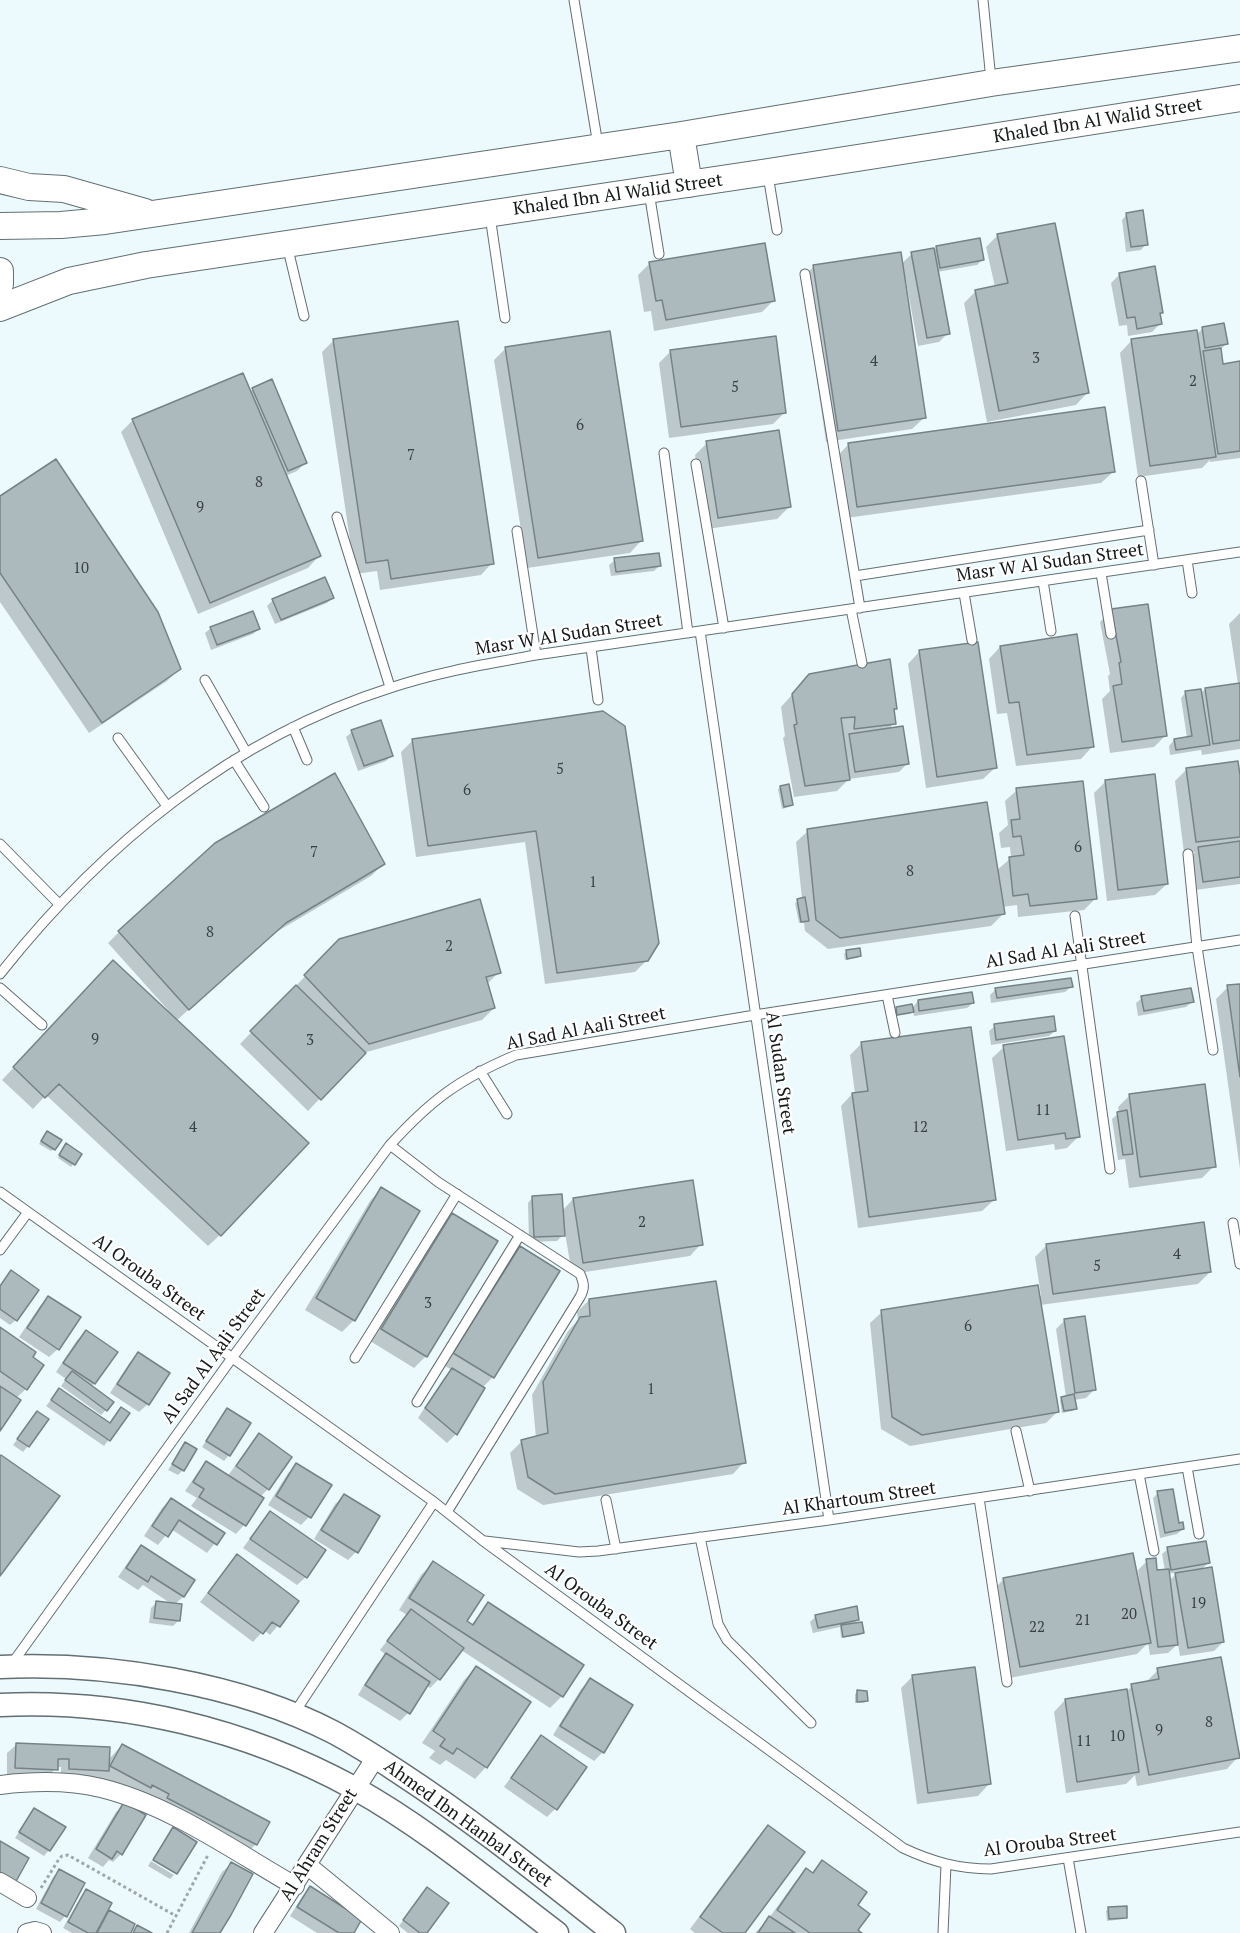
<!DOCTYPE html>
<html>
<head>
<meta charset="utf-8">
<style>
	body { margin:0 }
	canvas { display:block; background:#ecfafe }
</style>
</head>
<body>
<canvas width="1240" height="1933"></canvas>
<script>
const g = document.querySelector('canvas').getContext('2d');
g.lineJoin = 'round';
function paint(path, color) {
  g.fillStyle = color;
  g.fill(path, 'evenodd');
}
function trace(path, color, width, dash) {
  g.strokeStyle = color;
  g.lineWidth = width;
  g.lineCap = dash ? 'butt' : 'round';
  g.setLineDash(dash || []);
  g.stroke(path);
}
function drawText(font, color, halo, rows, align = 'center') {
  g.font = font + ' "PT Serif",serif';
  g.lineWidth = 4.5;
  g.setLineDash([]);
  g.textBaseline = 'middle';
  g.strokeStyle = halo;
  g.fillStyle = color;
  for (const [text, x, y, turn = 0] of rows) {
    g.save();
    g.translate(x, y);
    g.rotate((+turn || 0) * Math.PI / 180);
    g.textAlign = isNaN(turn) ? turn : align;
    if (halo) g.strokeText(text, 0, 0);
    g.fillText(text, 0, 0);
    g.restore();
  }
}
paint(new Path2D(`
	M1127 214 1146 244 1141 250 1126 252 1122 220Z
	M1054 225 1087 393 1076 405 987 422 964 303 976 291 995 287 986 247 997 236Z
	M937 247 983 259 977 265 937 272 948 333 939 342 918 346 906 281 904 282 924 418 912 429 826 442 802 278 814 266 901 264 912 254 934 250Z
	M650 263 773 301 762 312 654 331 651 311 644 312 638 275Z
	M1120 274 1162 312 1159 315 1160 324 1152 332 1128 336 1127 325 1119 326 1111 283Z
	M1202 329 1227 343 1221 349 1222 366 1240 371V458L1210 462V460L1202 468 1138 477 1120 353 1131 341 1196 335Z
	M334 340 492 563 481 575 380 590 377 571 355 574 322 352Z
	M506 348 641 541 630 553 527 568 494 360Z
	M671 351 785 412 773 424 669 438 659 363Z
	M253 389 305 463 297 471 285 476 319 556 308 568 198 614 121 432 133 420 250 392Z
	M707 443 789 507 777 519 707 529 695 455Z
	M849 444 1113 472 1101 483 846 518 837 456Z
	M0 497 179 669 167 681 89 733 0 602Z
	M615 560 659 566 654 571 611 576 609 565Z
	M332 598 327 603 275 624 267 606 273 600Z
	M1112 610 1166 735 1154 747 1110 753 1102 699 1110 691 1108 676 1110 674 1100 622Z
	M1240 613V749L1202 755 1201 750 1170 755 1169 746 1174 740 1187 738 1181 698 1186 692 1200 694 1205 689 1238 684 1229 624Z
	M211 628 259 629 253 634 211 650 205 633Z
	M1000 647 1092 747 1081 759 1016 766 1007 713 997 714 989 659Z
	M919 652 995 768 983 779 926 788 908 664Z
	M798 688 896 708 892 711 894 723 888 730 907 764 899 772 849 779 837 791 794 797 783 738 785 736 781 707Z
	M602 712 647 960 635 972 545 984 525 842 416 857 401 752 413 740Z
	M380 722 392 755 386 761 358 771 346 737 352 732Z
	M1187 769 1240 787V884L1195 890 1190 857 1195 852 1184 853 1175 781Z
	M1106 781 1167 884 1155 895 1107 901 1094 793Z
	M781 787 791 805 789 807 782 809 778 789Z
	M1017 790 1096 898 1084 910 1018 917 1017 905 1002 907 1003 914 991 926 828 949 805 931 804 923H799L795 903 802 899 796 842 808 831 996 871 1011 858 1010 847 1001 848 999 833 1008 825 1005 801Z
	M383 864 371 876 273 934 176 1021 220 1235 208 1246 46 1095 33 1109 2 1080 102 974 166 1012 168 1010 108 943 119 932Z
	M340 940 499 972 487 984 494 1008 482 1020 363 1053 308 1111 240 1044Z
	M846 952 860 956 857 958 845 960 844 954Z
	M1240 985V1169L1216 999 1228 987Z
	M1071 987 1065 992 991 1003 990 995 996 989Z
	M1142 998 1192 1002 1186 1007 1138 1016 1136 1003Z
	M918 1001 973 1003 967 1008 914 1016 913 1010 910 1014 895 1016 894 1010 896 1008H912Z
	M995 1026 1055 1031 1049 1036 991 1045 989 1031Z
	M861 1044 994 1200 982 1211 858 1228 841 1106 852 1094H855L850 1055Z
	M1004 1047 1078 1137 1067 1148 1055 1150 1054 1144 1006 1151 992 1058Z
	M1130 1095 1214 1166 1202 1178 1129 1188 1125 1159 1118 1160 1112 1119 1119 1113 1118 1107Z
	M45 1135 54 1149 51 1151 39 1144Z
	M64 1147 80 1154 71 1167 58 1158Z
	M381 1189 418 1211 354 1320 342 1332 305 1310 370 1201Z
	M533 1197 562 1211 573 1199 701 1244 690 1256 572 1274 565 1233 557 1241 529 1242 528 1203Z
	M452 1215 426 1356 414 1368 370 1341 440 1227Z
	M1047 1245 1210 1272 1198 1284 1040 1305 1058 1411 1046 1423 910 1446 881 1429 870 1323 882 1312 1041 1296 1035 1257Z
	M520 1248 493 1377 482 1388 456 1434 447 1443 418 1418 444 1378 452 1370 443 1365 508 1260Z
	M6 1278 16 1320 10 1325 0 1318V1286Z
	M49 1298 58 1349 49 1357 19 1337 40 1306Z
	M589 1300 744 1462 733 1474 543 1505 517 1489 510 1453 522 1441 536 1438 532 1395 568 1331 578 1320 577 1312Z
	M1065 1320 1094 1390 1086 1398 1074 1400 1075 1408 1073 1411 1062 1413 1060 1400 1066 1397 1056 1329Z
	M0 1329 26 1389 16 1398 0 1429Z
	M86 1332 94 1383 91 1387 106 1410 101 1415 61 1386 66 1379 56 1372 77 1340Z
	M138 1354 148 1404 139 1412 110 1393 130 1362Z
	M59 1390 109 1425 116 1414H128L104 1446 46 1406Z
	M227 1409 229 1455 224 1461 202 1447Z
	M37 1413 28 1446 23 1452 13 1445Z
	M259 1435 268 1489 260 1497 262 1498 244 1525 236 1534 191 1506 197 1498 185 1491 198 1472 206 1463 227 1477 251 1444Z
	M186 1443 183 1470 178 1475 168 1470Z
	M297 1465 309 1517 301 1525 268 1505 288 1473Z
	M1158 1493 1178 1524 1183 1529 1177 1534 1160 1538 1153 1498Z
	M344 1496 356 1552 348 1560 314 1539 335 1504Z
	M171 1499 223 1533 207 1553 171 1529 158 1545 144 1536 162 1508Z
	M270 1513 306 1577 297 1585 243 1548 262 1522Z
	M141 1546 193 1580 183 1597 174 1605 179 1620 173 1626 149 1623 151 1608 156 1603 173 1605 143 1585 138 1590 118 1577 133 1555Z
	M1168 1549 1208 1563 1201 1570 1223 1642 1214 1651 1180 1656 1178 1644 1168 1653 1150 1655 1148 1643 1137 1654 1009 1678 992 1591 1004 1579 1140 1585 1138 1570 1147 1561 1156 1572 1165 1571 1162 1554ZM1178 1572 1169 1581 1168 1574Z
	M237 1556 297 1602 270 1635 264 1630 253 1642 200 1602Z
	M433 1563 465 1622 471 1625 488 1604 562 1696 550 1708 461 1650 439 1679 430 1688 426 1685 408 1713 400 1721 358 1695 377 1664 386 1655 380 1650 407 1615 399 1610 421 1575Z
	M816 1616 858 1619 852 1625 862 1632 860 1635 841 1638 840 1627 813 1633 810 1622Z
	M476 1668 486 1767 475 1779 446 1760 440 1765 429 1758 435 1751 422 1743 464 1680Z
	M1158 1670 1238 1757 1227 1769 1137 1786 1135 1775 1126 1784 1066 1793 1054 1712 1065 1700 1127 1691 1132 1686 1146 1682Z
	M913 1676 989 1784 978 1796 917 1804 901 1688Z
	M590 1680 631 1706 603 1752 594 1761 553 1735 581 1689Z
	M858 1692 866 1701 864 1703H855V1694Z
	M542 1737 555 1809 547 1817 504 1787 533 1746Z
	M16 1745 108 1760 122 1745 256 1844 244 1856 99 1778 61 1777V1767H56L48 1778 7 1776V1753Z
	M125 1804 121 1854 113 1862 109 1860 103 1867 88 1858 116 1812Z
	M34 1809 49 1850 44 1856 15 1838Z
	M768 1827 743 1933H695L690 1929 757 1838Z
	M173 1829 176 1872 153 1858Z
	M151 1861 174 1875 170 1879 148 1866Z
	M823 1862 856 1905V1931L859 1933H755L769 1918 795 1882 806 1870 811 1874Z
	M231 1864 219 1933H189L222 1872Z
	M59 1871 65 1916 60 1922 36 1909 53 1877Z
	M310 1888 352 1933H317L290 1916 302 1897Z
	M86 1891 102 1920 110 1912 129 1933H72L63 1928 81 1896Z
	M422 1895 425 1933H408L399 1926Z
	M1108 1909 1126 1917 1124 1919 1107 1921 1106 1911Z`), '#0003');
const building = new Path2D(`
	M1143 210 1148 245 1131 247 1126 213Z
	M1055 223 1089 393 999 411 975 290 1008 283 997 234Z
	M980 238 984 260 940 268 936 246Z
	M765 243 775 301 666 320 662 300 656 301 649 262Z
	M934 248 950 334 927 338 911 252Z
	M901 252 926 418 838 431 813 265Z
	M1155 266 1163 313H1160L1162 324 1137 329 1135 317 1127 318 1119 273Z
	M458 321 494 564 391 579 388 560 366 563 333 339Z
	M1224 323 1228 344 1205 348 1202 327Z
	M1197 330 1216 457 1150 466 1131 339Z
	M610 331 643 541 538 558 505 347Z
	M776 336 786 413 681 427 670 350Z
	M1221 348 1223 364 1240 361V451L1218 454 1203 351Z
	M243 373 321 556 210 603 132 419Z
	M272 379 307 463 288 471 252 388Z
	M1105 407 1115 472 857 507 848 443Z
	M779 430 791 507 718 518 706 441Z
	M56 459 158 612 181 669 102 723 0 573V496Z
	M659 553 661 566 616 572 614 558Z
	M325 577 334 598 281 620 272 599Z
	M1148 604 1167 736 1122 742 1113 686 1122 684 1119 663 1121 662 1111 609Z
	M253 611 260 629 217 645 210 627Z
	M1077 634 1094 747 1027 755 1019 702 1009 703 1000 646Z
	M978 642 997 768 937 777 919 650Z
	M890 659 897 709H894L896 724 854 729 855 717 841 718 850 780 805 786 794 725 797 724 792 694 809 674Z
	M1240 683V740L1213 744 1205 688Z
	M1201 689 1210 745 1176 750 1174 739 1192 736 1185 691Z
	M603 711 625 726 659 943 648 961 557 973 536 831 428 846 412 739Z
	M381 720 393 756 364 766 351 730Z
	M903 726 909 764 855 772 849 734Z
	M1238 761 1240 775V837L1196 842 1186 768Z
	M335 773 385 864 286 923 189 1010 118 931 215 843Z
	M1155 774 1168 884 1118 890 1105 780Z
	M1083 781 1097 899 1030 906 1028 894 1013 896 1009 857 1024 855 1021 836 1013 837 1011 820 1020 819 1016 788Z
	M789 784 793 805 784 807 780 786Z
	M987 802 1005 914 840 938 816 920 807 829Z
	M1240 841V877L1203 882 1198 847Z
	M805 897 809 921 801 922 797 899Z
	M480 899 501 973 486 977 495 1008 369 1044 304 975 339 939Z
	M860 948 861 956 847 959 846 950Z
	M113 960 309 1143 221 1236 59 1084 45 1098 13 1067Z
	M1071 978 1073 987 997 998 995 988Z
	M1240 984V1077L1227 985Z
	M296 985 366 1053 321 1100 250 1031Z
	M1191 988 1194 1002 1144 1011 1141 996Z
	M972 992 974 1003 919 1011 918 1000Z
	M912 1004 914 1012 897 1015 896 1007Z
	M1054 1016 1056 1031 996 1040 994 1024Z
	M971 1027 996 1200 869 1217 852 1093 868 1091 861 1042Z
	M1064 1036 1080 1137 1066 1139 1065 1133 1018 1140 1003 1045Z
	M1205 1084 1216 1167 1140 1177 1129 1094Z
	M1127 1110 1133 1154 1123 1155 1117 1112Z
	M47 1131 62 1140 55 1150 41 1141Z
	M66 1143 82 1154 75 1165 59 1155Z
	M693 1180 703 1245 583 1263 573 1198Z
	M381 1187 420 1211 355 1321 316 1298Z
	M562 1194 565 1236 534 1237 532 1196Z
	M452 1213 498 1241 427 1357 381 1329Z
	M1204 1222 1211 1272 1053 1294 1046 1244Z
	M520 1246 560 1271 494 1378 453 1353Z
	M11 1270 39 1290 17 1321 0 1309V1286Z
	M716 1281 746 1463 555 1494 528 1477 521 1440 548 1433 543 1382 580 1317 590 1316 589 1299Z
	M1038 1285 1059 1412 922 1435 892 1417 881 1310Z
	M48 1296 81 1317 59 1350 27 1328Z
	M1085 1316 1096 1390 1075 1393 1064 1319Z
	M0 1327 36 1352 33 1357 44 1365 27 1390 0 1371Z
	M86 1330 118 1352 95 1384 63 1363Z
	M138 1352 170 1373 149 1405 117 1384Z
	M452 1368 485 1388 457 1435 425 1408Z
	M72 1371 114 1402 107 1411 65 1380Z
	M0 1386 21 1400 0 1431Z
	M59 1388 110 1423 121 1407 130 1413 110 1441 51 1400Z
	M1074 1394 1077 1409 1064 1411 1061 1397Z
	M227 1408 251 1423 230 1456 206 1441Z
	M37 1411 49 1419 29 1447 17 1439Z
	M259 1433 292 1457 269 1490 236 1466Z
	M185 1442 197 1449 184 1471 172 1464Z
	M1 1455 60 1496 0 1576V1456Z
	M206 1461 264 1498 246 1526 199 1497 204 1489 193 1482Z
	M296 1463 332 1485 311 1518 276 1496Z
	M1173 1489 1179 1523 1183 1522 1184 1529 1165 1533 1157 1491Z
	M344 1494 380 1516 358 1553 321 1530Z
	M171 1498 225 1533 217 1545 179 1520 168 1537 152 1526Z
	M270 1511 326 1550 307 1578 250 1539Z
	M1206 1541 1210 1563 1171 1570 1167 1547Z
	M141 1545 195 1580 184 1597 151 1576 148 1582 126 1568Z
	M1133 1553 1151 1643 1020 1667 1003 1578Z
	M237 1554 299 1601 280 1627 272 1622 263 1634 208 1593Z
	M1156 1558 1157 1570 1169 1569 1178 1645 1158 1647 1146 1559Z
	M433 1561 484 1595 467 1621 473 1625 488 1602 584 1665 563 1697 409 1598Z
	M1212 1567 1224 1642 1188 1648 1175 1573Z
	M156 1601 182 1604 180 1621 154 1618Z
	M857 1606 859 1620 818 1628 815 1615Z
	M411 1609 464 1648 440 1680 387 1641Z
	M862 1622 864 1633 843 1637 841 1625Z
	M386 1653 430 1682 410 1714 365 1685Z
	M1221 1657 1240 1758 1149 1775 1131 1684 1159 1679 1157 1668Z
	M476 1666 531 1702 487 1768 457 1748 453 1754 440 1746 445 1739 433 1731Z
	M975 1667 991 1784 928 1793 912 1675Z
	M590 1678 633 1705 604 1753 560 1726Z
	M1127 1689 1139 1772 1077 1782 1065 1699Z
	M857 1690 867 1691 868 1701 857 1702Z
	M541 1735 587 1767 557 1810 511 1778Z
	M16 1743 110 1747 109 1771 69 1769V1759H58V1770L15 1768Z
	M122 1744 270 1822 257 1845 167 1798 169 1794 152 1785 151 1788 110 1766Z
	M124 1802 146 1815 122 1855 117 1851 112 1859 96 1849Z
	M34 1808 66 1827 50 1851 19 1832Z
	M768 1825 805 1852 745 1933H723L700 1917Z
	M173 1827 197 1842 177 1874 153 1860Z
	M0 1841 29 1858 14 1885 0 1877Z
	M822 1860 867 1892 858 1905 870 1914 858 1930 862 1933H810L777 1910 806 1868 813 1873Z
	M231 1862 253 1874 231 1915 220 1933H192Z
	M59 1869 85 1883 67 1917 41 1903Z
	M310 1886 362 1919 354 1933H339L297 1907Z
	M427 1887 449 1903 427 1933H420L403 1920Z
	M86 1889 112 1903 96 1933H88L68 1922Z
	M1127 1906V1918L1109 1919 1108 1907Z
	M109 1910 135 1924 131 1933H97Z
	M769 1916 795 1933H758Z
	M137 1925 152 1933H133Z`);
paint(building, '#adbabd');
trace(building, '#768386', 1.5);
const service = new Path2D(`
	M574 0 598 145
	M983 0 991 80
	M768 175 777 230
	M649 192 659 254
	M490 216 505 318
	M287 245 304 316
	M805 274 860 608
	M664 453 688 633
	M696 464 724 628
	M1141 481 1154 565
	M337 517 390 687
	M517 531 536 655
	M1187 560 1192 593
	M1101 573 1111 634
	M855 576 1149 530
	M1043 581 1051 631
	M964 593 972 640
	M851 609 862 663
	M700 631 829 1520
	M591 648 598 700
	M205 680 246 752
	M293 727 307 760
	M118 738 167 806
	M234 760 264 807
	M0 844 59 904
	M1188 854 1197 947 1213 1050
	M1075 916 1110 1169
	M0 974C102 845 232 738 390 688 437 672 487 664 536 655L1240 552
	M0 988 42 1025
	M887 995 895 1033
	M480 1071 507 1114
	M390 1145 438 1182 580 1274C584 1283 585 1288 580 1297L447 1512
	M0 1192 434 1502 482 1540 903 1848C933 1862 959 1869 991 1869L1240 1832
	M1233 1223 1240 1264
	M0 1250 28 1212
	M355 1358 457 1194
	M417 1402 520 1235
	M1016 1431 1030 1491
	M1187 1467 1199 1534
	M1139 1474 1154 1551
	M979 1498 1007 1682
	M606 1500 616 1549
	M700 1537 718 1624 727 1640 811 1723
	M485 1541 579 1552 598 1551 829 1520 1240 1459
	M11 1665 232 1358 390 1145C431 1100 459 1079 516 1055L755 1015 1240 940
	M293 1715 434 1502
	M1068 1858 1081 1933
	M943 1933 946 1865`);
const minor = new Path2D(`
	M0 1785C34 1781 68 1780 101 1788 170 1805 234 1851 295 1886
	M307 1865 390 1933
	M0 1882 27 1898
	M27 1933 35 1931 42 1933
	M263 1933 376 1757`);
const tertiary = new Path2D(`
	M0 1667C107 1662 239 1683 335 1733 357 1745 379 1759 400 1773 475 1822 544 1878 614 1933
	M0 1705C122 1699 246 1729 354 1788 426 1828 491 1883 557 1933`);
const secondary = new Path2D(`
	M681 135 689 184
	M0 180 29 187 64 189 145 212
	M0 226 61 225 105 221 681 135 991 83 1240 48
	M0 271V284
	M0 308 69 281 146 265 768 172 1240 98`);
trace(service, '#636f72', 11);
trace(minor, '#636f72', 20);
trace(tertiary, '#636f72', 25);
trace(secondary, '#636f72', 28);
trace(new Path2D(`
	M41 1888 59 1859 62 1856 68 1855 176 1916
	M167 1933 208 1855`), '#9da8ab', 3, [3, 3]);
trace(service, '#fff', 9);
trace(minor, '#fff', 18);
trace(tertiary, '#fff', 22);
trace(secondary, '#fff', 26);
drawText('15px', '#3a4143', null, [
	["3",1036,359],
	["4",874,362],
	["2",1193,382],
	["5",735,388],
	["6",580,426],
	["7",411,456],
	["8",259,483],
	["9",200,508],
	["10",81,569],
	["5",560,770],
	["6",467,791],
	["6",1078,848],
	["7",314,853],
	["8",910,872],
	["1",593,883],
	["8",210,933],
	["2",449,947],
	["9",95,1040],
	["3",310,1041],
	["11",1043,1111],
	["4",193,1128],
	["12",920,1128],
	["2",642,1223],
	["4",1177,1255],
	["5",1097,1267],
	["3",428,1304],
	["6",968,1327],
	["1",651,1390],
	["19",1198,1604],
	["20",1129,1615],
	["21",1083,1621],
	["22",1037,1628],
	["8",1209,1723],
	["9",1159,1731],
	["10",1117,1737],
	["11",1084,1742]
]);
drawText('18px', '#14191a', '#fff', [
	["Khaled Ibn Al Walid Street",1098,121,-9],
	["Khaled Ibn Al Walid Street",618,195,-8],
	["Masr W Al Sudan Street",1050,563,-8],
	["Masr W Al Sudan Street",569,635,-9],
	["Al Sad Al Aali Street",1066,950,-9],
	["Al Sad Al Aali Street",586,1029,-11],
	["Al Sudan Street",780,1073,82],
	["Al Orouba Street",149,1278,36],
	["Al Sad Al Aali Street",214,1356,-54],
	["Al Khartoum Street",859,1499,-8],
	["Al Orouba Street",601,1607,36],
	["Ahmed Ibn Hanbal Street",468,1824,36],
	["Al Orouba Street",1050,1843,-7],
	["Al Ahram Street",319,1845,-58]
]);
</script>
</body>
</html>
